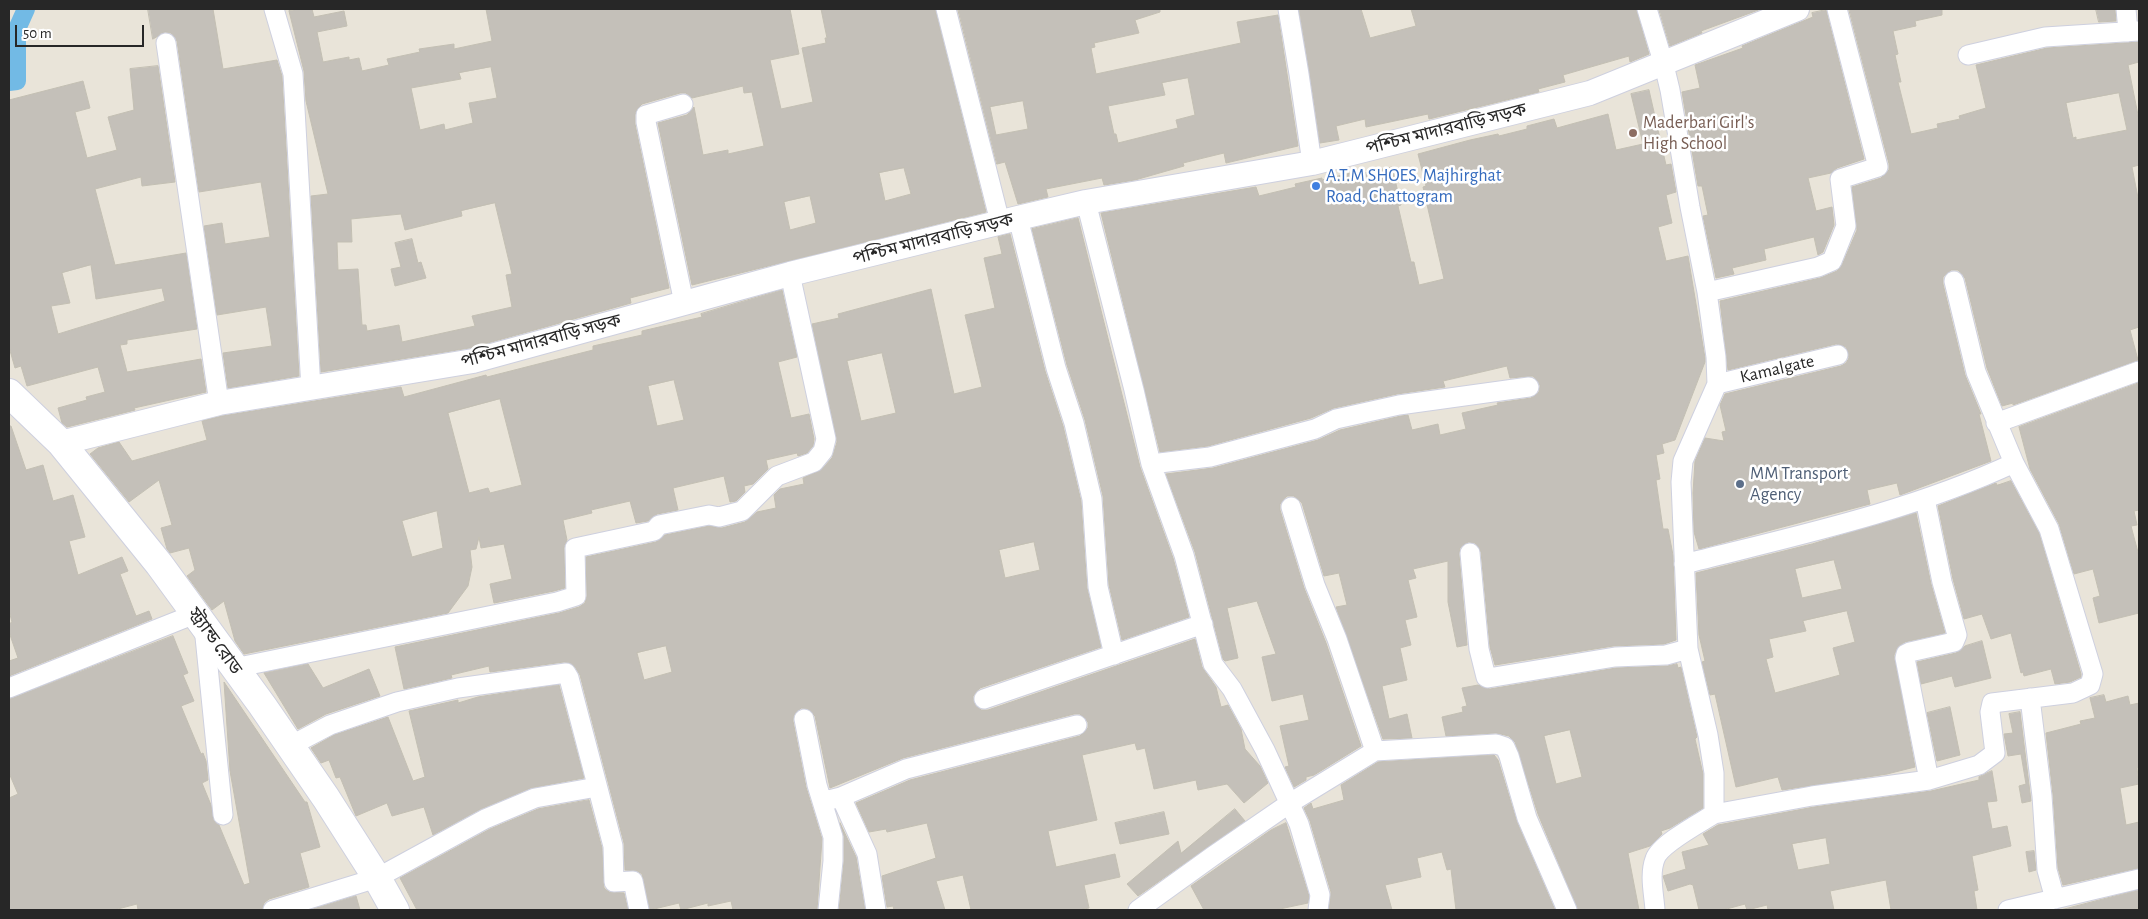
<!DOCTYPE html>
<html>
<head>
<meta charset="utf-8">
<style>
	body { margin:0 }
	#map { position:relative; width:2148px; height:919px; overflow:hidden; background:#e9e4d9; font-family:"Alegreya Sans",sans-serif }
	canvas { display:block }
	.frame { position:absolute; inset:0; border:10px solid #272727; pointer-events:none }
	.scale { position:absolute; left:15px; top:25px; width:129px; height:22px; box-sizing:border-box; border:2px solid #272727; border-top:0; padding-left:6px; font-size:15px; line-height:18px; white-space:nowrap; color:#272727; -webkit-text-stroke:4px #fff; paint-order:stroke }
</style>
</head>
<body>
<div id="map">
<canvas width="2148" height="919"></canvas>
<div class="frame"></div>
<div class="scale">50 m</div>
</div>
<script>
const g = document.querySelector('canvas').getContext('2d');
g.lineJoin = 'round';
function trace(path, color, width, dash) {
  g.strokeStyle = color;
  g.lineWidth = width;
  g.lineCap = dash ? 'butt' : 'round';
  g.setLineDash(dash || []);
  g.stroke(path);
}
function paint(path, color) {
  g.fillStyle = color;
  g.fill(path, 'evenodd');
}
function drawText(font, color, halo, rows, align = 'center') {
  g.font = font + ' "Alegreya Sans","Noto Sans Bengali",sans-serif';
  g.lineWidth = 5;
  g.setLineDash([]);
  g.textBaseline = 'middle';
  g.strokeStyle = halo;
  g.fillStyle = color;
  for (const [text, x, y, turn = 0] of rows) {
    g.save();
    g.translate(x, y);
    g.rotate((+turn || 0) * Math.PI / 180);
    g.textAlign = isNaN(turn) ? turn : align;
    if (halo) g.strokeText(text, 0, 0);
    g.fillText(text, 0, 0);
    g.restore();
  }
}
trace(new Path2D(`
	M9 82 17 81V29L26 9`), '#72bae5', 18);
const building = new Path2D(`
	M148 9H213L223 69 277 60 282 76 299 376 228 388 223 353 272 346 266 307 217 315 204 226 222 223 225 244 270 237 261 182 199 192 177 41 171 33 165 32 153 39Z
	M298 9H312L314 17 344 11 347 26 317 32 323 62 349 57V60L359 58 362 71 389 65 387 59 420 52 419 49 454 44V49L492 41 486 9H790L799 54 770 60 781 109 813 102 802 48 826 43 825 38H827L821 9H935L986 212 692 285 658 123 687 115 694 107 703 155 728 150V154L764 146 752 92 744 93 743 86 692 98 686 93H680L642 104 637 109 635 115V124L669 288 630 298 631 303 470 348 321 372 311 196 328 194 306 101 304 71 289 11ZM491 67 497 98 469 103 473 123 445 130 444 124 420 130 411 88 461 79 459 73ZM904 168 911 194 885 201 879 173ZM810 196 816 223 790 230 784 202ZM495 203 512 274 506 275 512 307 472 316 475 326 402 342 399 325 367 331 366 325H362L358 269 338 270 337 242H352L351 219 401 214 405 230 462 216 461 211Z
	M958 9H1160V12L1135 20 1139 33 1094 43 1095 47 1091 48 1096 74 1241 43 1237 22 1278 15 1298 146 1226 163 1224 153 1183 163 1184 166 1135 180 1104 185 1102 178 1046 189 1048 197 1018 204 1005 162 997 164ZM1188 78 1195 115 1176 120 1178 128 1118 143 1116 134H1114L1108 106 1165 95 1162 83ZM1023 101 1028 129 996 135 990 107Z
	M1299 9H1361L1370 38 1416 26 1411 9H1636L1649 54 1630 62 1629 56 1563 75 1565 82 1538 89 1539 92 1429 119 1428 114 1366 127 1365 119 1336 126 1339 140 1320 143Z
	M1659 9H1761L1701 31 1702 33 1670 46Z
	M1849 9H1942V15L1915 21 1916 26 1893 31 1898 54 1895 55 1901 82H1898L1911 134 1938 128 1937 124 1960 119 1959 116 1986 108 1976 65 2047 48 2139 42V62L2128 65 2139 120V165L2132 167 2139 203V327L2130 330 2138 360 2013 405V403L2002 406 1987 368 1965 278 1958 270H1951L1943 277V284L1965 375 1981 414H1979L1991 461 1900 495 1897 483 1867 490 1870 504 1699 549 1694 532 1693 493 1695 461 1705 438 1724 441 1722 432 1726 431 1720 405 1725 394 1841 366 1846 363 1849 358 1846 347 1836 344 1728 370 1720 301 1820 278 1837 271 1842 265 1857 230 1852 187 1881 178 1889 170V164ZM2119 93 2127 130 2076 140V137L2073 138 2066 103Z
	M2096 9H2115L2116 21 2099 22Z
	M1826 10 1864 159 1837 168 1831 173 1808 178 1816 211 1832 207 1834 225 1823 252 1818 255 1814 237 1764 249 1766 260 1732 268 1734 274 1716 278 1703 216 1708 215 1702 186H1698L1682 92 1700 88 1695 65 1743 48 1742 46 1813 17 1812 13Z
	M158 66 175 182 142 186 141 177 95 189 115 265 186 253 197 329 127 340V344L120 345 127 372 201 359 206 392 134 408 135 410 67 427 62 423 58 408 87 400 86 397 105 392 98 367 27 386 21 366 15 368 9 347V100L83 81 90 108 75 112 87 158 117 150 108 117 134 110 130 69ZM91 265 96 299 162 288 165 301 58 334 51 306 70 303 62 273Z
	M1649 90 1666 165 1671 164 1676 192 1666 195 1672 223 1658 227 1666 261 1688 256 1705 358V362L1675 440 1662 444 1664 453 1656 455 1660 479 1656 480 1663 529H1668L1673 555 1676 640 1664 644 1613 646 1495 665 1490 647 1481 552 1475 543 1468 542 1460 548 1459 554 1467 645 1457 647 1448 602V561L1413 569 1416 578 1408 580 1417 617 1405 620 1411 645 1400 648 1407 680 1382 686 1389 719 1407 714 1412 738 1383 739 1336 607 1347 605 1339 573 1324 576 1302 503 1294 496H1287L1280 504V510L1304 588 1326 643 1361 746 1314 775 1306 777V780L1294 787 1285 767 1289 766 1280 726 1309 720 1303 694 1272 701 1262 657 1276 654 1257 601 1227 608 1238 658 1225 661 1223 659 1195 552 1166 474 1213 468 1318 440 1340 430 1401 416 1408 415 1412 430 1438 424 1440 435 1466 429 1462 413 1498 405 1497 403 1531 398 1539 392 1540 385 1533 376 1510 378 1507 366 1443 381 1445 387 1397 394 1334 408 1311 418 1208 446 1160 452 1101 213 1256 187 1259 196 1296 187 1295 184 1322 178V180L1355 172V175L1392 167 1401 205 1398 206 1411 262H1414L1419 285 1444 279 1423 187 1426 186 1418 154 1470 140 1498 134 1499 136 1527 129V126L1554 119 1557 128 1608 114 1616 150 1643 144 1631 94Z
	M1078 218 1140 467 1173 558 1189 617 1122 640 1109 585 1103 496 1085 420 1067 365 1032 229Z
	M1010 234 1045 371 1063 426 1081 501 1087 588 1101 647 980 688 973 696 974 703 981 710H988L1195 639 1202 667 1216 687 1221 707 1228 705 1241 729 1245 749 1260 766 1268 783 1244 803 1227 784 1198 790 1196 780 1154 789 1145 748 1137 750 1135 743 1082 755 1097 820 1048 831 1056 867 1115 854 1120 877 1084 885 1089 908 1079 910H971L963 875 936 881 945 910H894L893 906 887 907 882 876 936 858 927 823 887 832 886 829 869 832 856 803 910 780 1080 736 1088 728V722L1080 714H1074L903 758 830 788 815 716 808 709 801 708 794 715 793 721 806 787 822 839 817 910H733L731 901 708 906V903L681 910 679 903 650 910 642 874 637 871 625 870 624 843 580 675 575 667 570 663 564 662 490 672 489 666 451 675 452 678 404 689 395 647 559 613 579 607 585 603 587 596 586 557 656 542 665 535 709 526 722 528 745 522 757 512 776 508 774 495 780 489 804 484 803 478 822 469 832 458 837 442 812 324 839 318 838 314 931 289 954 394 982 387 965 315 995 308 984 258 1002 254 998 237ZM882 353 896 413 861 421 847 361ZM1034 542 1040 570 1005 578 999 550ZM666 646 672 672 644 680 637 653Z
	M412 239 418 263 421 262 426 278 395 286 391 269 401 267 395 243Z
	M782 290 797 357 778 362 791 418 809 414 814 439 813 446 807 453 798 456 797 453 766 460 768 469 753 484 744 486 745 492 736 501 730 502 724 476 673 488 678 510 657 514 648 521 636 523 630 501 591 510 592 513 563 520 567 540 564 548 565 588 554 591 494 603 490 584 512 579 504 544 481 548 479 537 476 549 470 550 472 567 468 586 448 613 244 654 235 641 224 601 212 610 187 576 195 570 189 548 170 553 167 549 161 528 172 525 159 480 129 502 90 454 98 448 119 442 132 461 207 440 202 421 222 416 401 387 404 397 486 375 487 377 593 350V346L642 335V331L702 317 701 314ZM674 380 684 420 657 426 648 386ZM500 399 522 485 490 493 488 488 469 493 448 413ZM437 511 443 548 412 557 402 521Z
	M2139 383V510L2134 511 2137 525 2131 526 2139 556V613L2099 623 2093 598 2100 596 2093 569 2074 574 2059 524 2030 469 2019 427Z
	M9 426H11L26 470 43 465 53 501 73 495 85 537 69 541 78 575 122 557 128 571 120 574 136 616 149 611 152 619 9 676V661L18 658 9 632V624L12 622 9 611Z
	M2011 481 2039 533 2081 674V677L2070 682 2055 684 2051 669 2024 676 2023 672 2021 673 2011 633 1991 639 1982 614 1964 619 1953 579 1938 506 1996 483 1997 485Z
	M1916 513 1931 584 1945 633 1905 642 1898 647 1894 655 1915 767 1887 774 1782 790 1778 777 1736 787 1715 694 1710 695 1702 662 1705 661 1699 635 1696 573 1812 544ZM1834 560 1842 589 1802 598 1795 569ZM1847 611 1855 642 1833 648 1840 675 1775 693 1766 659 1773 657 1769 639 1806 631 1803 621Z
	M173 636 188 673 183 675 194 701 181 706 201 754 203 753 206 761 208 780 202 783 211 805 214 821 219 825 244 885 250 883 230 771 224 682 305 802H307L320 847 300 853 309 887 269 899 264 903 262 910H138L137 904 114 910H9V798L18 794 9 773V699Z
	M1982 641 1991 678 1955 687 1952 676 1921 684 1917 662 1956 653 1965 646Z
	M308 664 323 688 369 669 380 696 326 714 298 729 264 673Z
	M1677 664 1678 668 1681 667 1697 737 1695 739 1703 774V808L1670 828 1661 831 1662 834 1650 846 1628 853 1639 910H1578L1538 814 1515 742 1509 736 1496 733 1446 736 1442 717 1463 712 1462 707 1467 706 1462 688 1478 685 1490 689 1616 668 1667 666ZM1570 730 1582 777 1556 784 1544 736Z
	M559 685 584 778 531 788 481 809 433 835 424 807 392 816 387 803 356 816 340 777 336 778 329 760 321 763 311 748 334 735 388 717 413 781 425 777 409 711 458 700V703L478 697Z
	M2104 695 2106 702 2128 696 2130 705 2139 703V767L2137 768 2139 784 2120 788 2126 825 2139 822V868L2063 885 2058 868 2053 795 2046 733 2081 724 2080 721 2095 718 2090 698Z
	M1950 707 1960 755 1937 761 1927 713Z
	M2020 712 2031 801 2022 803 2019 786 2026 784 2021 754 2008 756 2004 734 2013 733 2009 714Z
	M1494 755 1498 760 1517 822 1555 910H1456L1451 869 1447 870 1442 852 1417 858 1421 877 1385 885 1392 910H1329L1331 892 1310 821 1304 808 1311 803 1313 809 1344 800 1341 785 1378 762Z
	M1992 771 1997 801 1987 802 1992 829 2007 826 2011 846 1972 856 1978 890 1974 891 1977 910H1891L1886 880 1830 891 1834 910H1768L1767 905 1747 910 1745 904 1723 910H1699L1693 885 1690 884 1668 891 1663 876 1686 869 1682 852 1709 845 1703 834 1718 825 1814 807 1931 791 1979 780V777ZM1826 838 1830 864 1798 870 1792 844Z
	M589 800 602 848 604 888 609 892 624 893 628 910H417L400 878 490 829 538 809Z
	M1235 809 1245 821 1138 896 1127 884 1178 841 1181 853Z
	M1164 812 1169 834 1120 844 1115 823Z
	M840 823 856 857 865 910H839L844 861V837Z
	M1286 823 1309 896 1308 903 1275 910H1204L1191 886 1271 830Z
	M2034 851 2036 870 2029 872 2026 852Z
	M2139 890V908L2132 910H2061Z
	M356 896 360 910H310Z`);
paint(building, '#c4c0b9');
trace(building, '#c3bfb3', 1);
const minor = new Path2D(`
	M274 9 293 74 311 389
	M946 9 1000 222
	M1288 9 1299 74 1312 163
	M1647 9 1664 65 1670 90 1690 207 1707 292 1716 357 1717 384 1683 461 1681 482 1688 649 1708 735 1714 773V814C1700 823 1660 844 1655 859 1649 875 1654 894 1655 910
	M2126 9 2128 32
	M166 43 219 403
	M1968 55 2045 37 2139 31
	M683 104 646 115V122L684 303
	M1086 202 1134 390 1151 464 1184 555 1213 664 1232 689 1265 750 1299 824 1320 895 1318 910
	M1018 218 1056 368 1074 423 1092 499 1098 587 1114 655
	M1707 292 1818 267 1832 261 1846 226 1840 179 1878 167 1837 9
	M1717 384 1838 355
	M1996 423 2139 371
	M1151 464 1210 457 1315 429 1336 419 1399 405 1529 387
	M1925 499 1942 582 1957 635 1954 642 1910 652 1906 654 1905 658 1929 780
	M1291 507 1315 585 1337 639 1375 751
	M1470 553 1479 649 1486 677 1488 678 1615 657 1666 655 1688 649
	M1684 564C1795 536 1909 512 2014 463
	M204 627 223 815
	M234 668 557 602 576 596 575 548 654 531 659 525 709 515 719 517 742 511 777 476 814 462 823 451 826 439 790 274
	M9 688 195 614
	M2030 698 2042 796 2047 870 2055 899
	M984 699 1203 624
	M804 719 817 785 833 837V861L828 910
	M290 746 330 725 397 702 458 688 566 673 569 678 613 846 614 882 633 881 639 910
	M841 797 906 769 1077 725
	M829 800 841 797 867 854 876 910
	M1714 814 1812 796 1929 780 1979 765 1995 753 1990 712 1992 703 2073 693 2090 685 2093 674 2049 529 2014 463 1976 372 1954 281
	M273 910 377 878 485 819 535 798 597 787
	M1138 910 1213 856 1290 803 1375 751 1496 744 1505 747 1509 756 1527 818 1567 910
	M2008 910 2139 879`);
const tertiary = new Path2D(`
	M61 443 219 403 473 361 790 274 1018 218 1086 202 1312 163 1590 93 1797 9`);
const secondary = new Path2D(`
	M9 393 61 443 159 564 262 705 326 798 377 878 395 910`);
trace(minor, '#ced0df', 21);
trace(tertiary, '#ced0df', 26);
trace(secondary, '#ced0df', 30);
trace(minor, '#fff', 19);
trace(tertiary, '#fff', 24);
trace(secondary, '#fff', 28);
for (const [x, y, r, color] of [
	[1633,133,5,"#8d6e63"],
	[1316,186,5,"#3f7fe0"],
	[1740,484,5,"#5c6f8a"]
]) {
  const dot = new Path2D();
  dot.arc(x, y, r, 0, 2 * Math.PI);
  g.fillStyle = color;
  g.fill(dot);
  trace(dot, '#fff', 2);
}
drawText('18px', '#785e54', '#fff', [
	["Maderbari Girl's",1643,123],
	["High School",1643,144]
], 'left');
drawText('18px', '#272727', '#fff', [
	["পশ্চিম মাদারবাড়ি সড়ক",1446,129,-14],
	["পশ্চিম মাদারবাড়ি সড়ক",933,239,-14],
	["পশ্চিম মাদারবাড়ি সড়ক",541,341,-15],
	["Kamalgate",1777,369,-13],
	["স্ট্র্যান্ড রোড",215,641,54]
]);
drawText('18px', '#366cbe', '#fff', [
	["A.T.M SHOES, Majhirghat",1326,176],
	["Road, Chattogram",1326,197]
], 'left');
drawText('18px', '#4e5e75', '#fff', [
	["MM Transport",1750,474],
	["Agency",1750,495]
], 'left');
</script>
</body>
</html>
